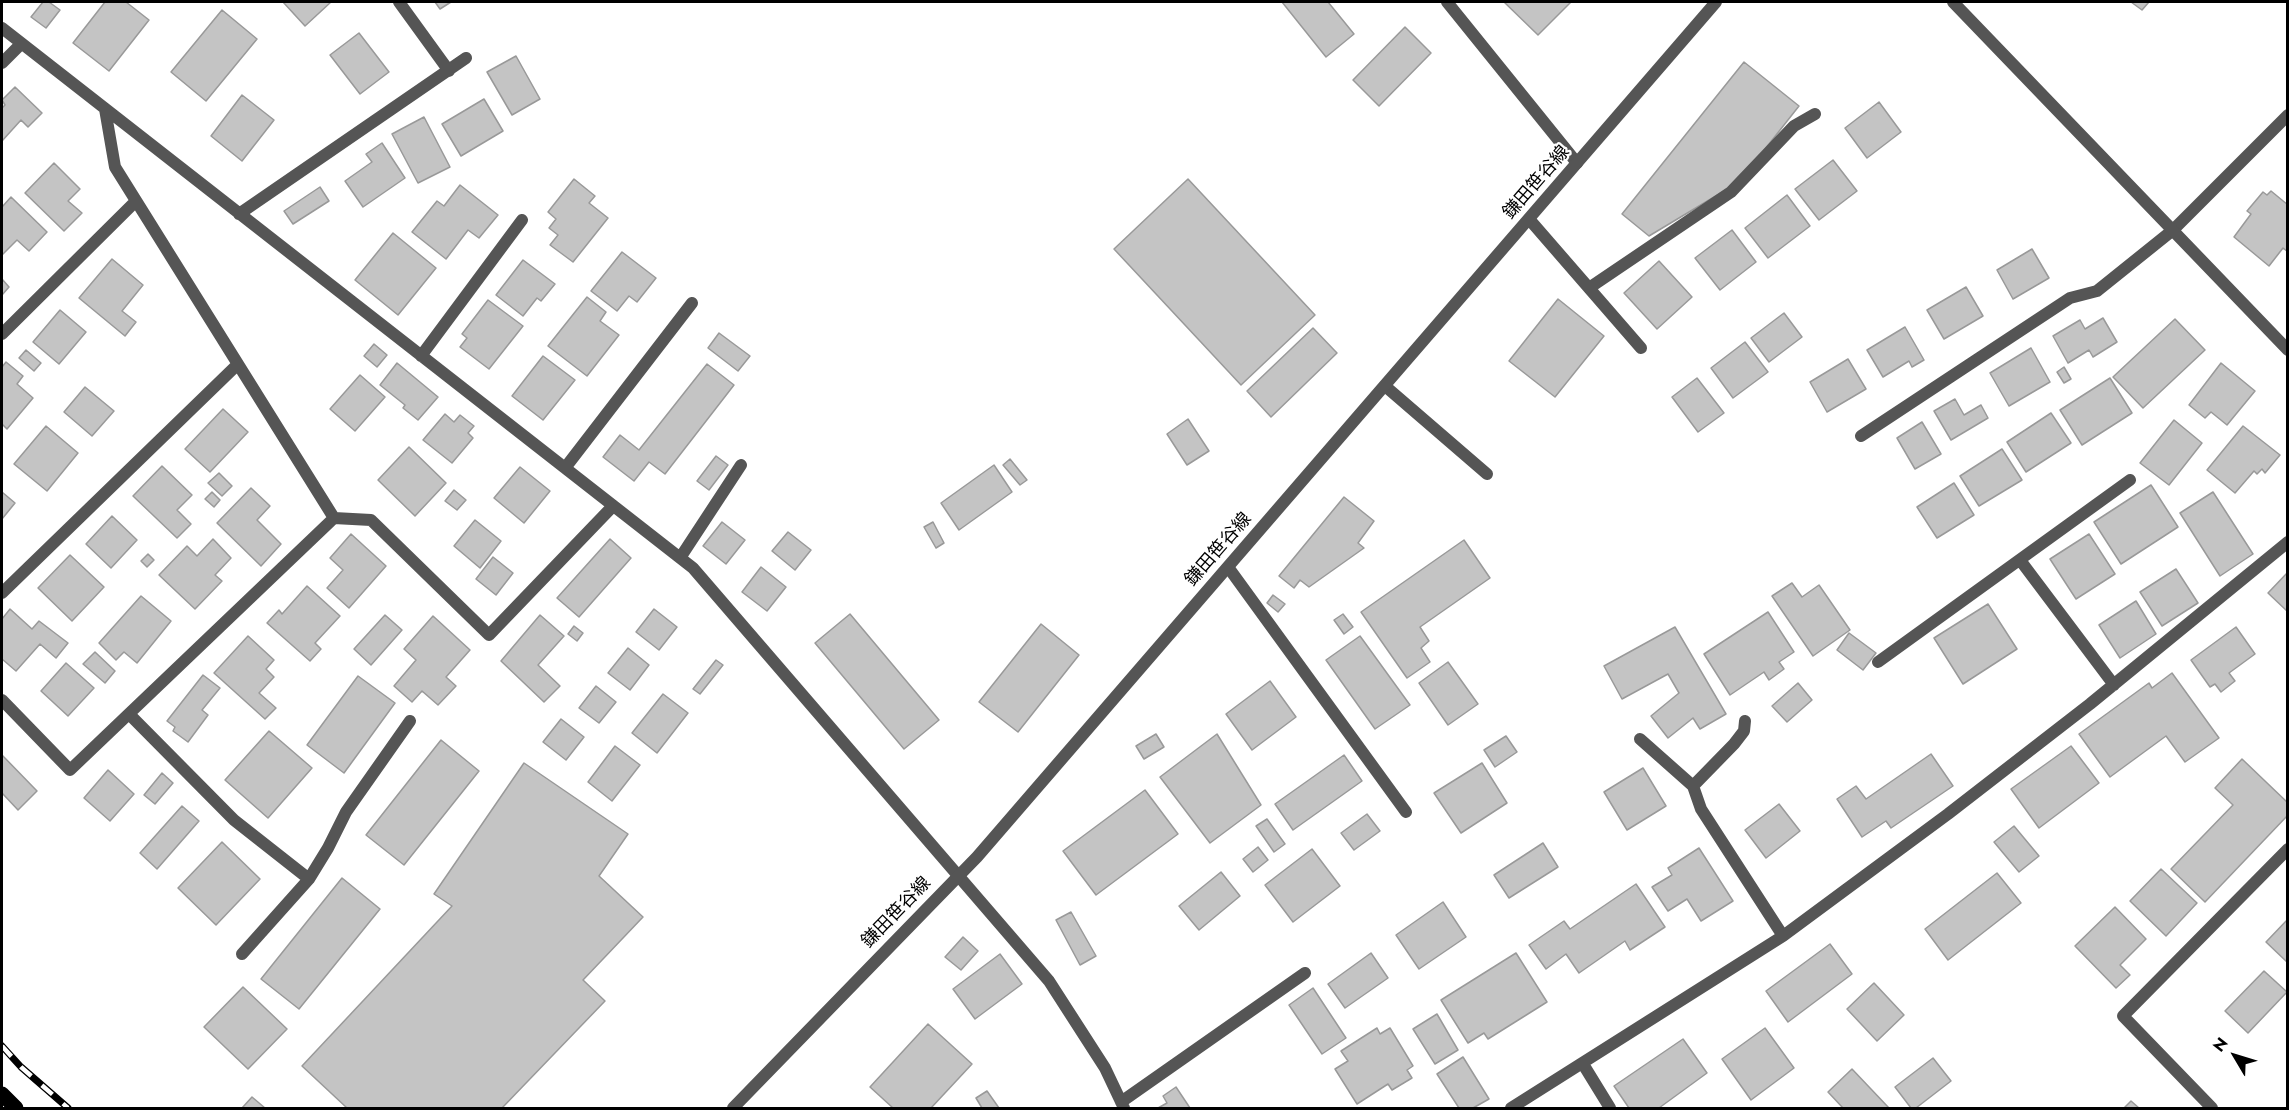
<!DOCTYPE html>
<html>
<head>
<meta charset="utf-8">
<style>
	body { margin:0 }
	#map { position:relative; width:2289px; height:1110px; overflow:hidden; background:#fff; font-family:Jost,sans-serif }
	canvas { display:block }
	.frame { position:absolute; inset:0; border:3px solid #000; pointer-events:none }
	.north { position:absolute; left:2205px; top:1026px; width:60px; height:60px; -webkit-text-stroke:4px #fff; paint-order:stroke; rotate:308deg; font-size:16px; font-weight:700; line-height:24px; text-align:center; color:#000 }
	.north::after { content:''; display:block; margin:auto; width:21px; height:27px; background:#000; clip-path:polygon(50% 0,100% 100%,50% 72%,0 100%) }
</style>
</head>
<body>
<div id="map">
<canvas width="2289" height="1110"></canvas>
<div class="frame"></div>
<div class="north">N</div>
</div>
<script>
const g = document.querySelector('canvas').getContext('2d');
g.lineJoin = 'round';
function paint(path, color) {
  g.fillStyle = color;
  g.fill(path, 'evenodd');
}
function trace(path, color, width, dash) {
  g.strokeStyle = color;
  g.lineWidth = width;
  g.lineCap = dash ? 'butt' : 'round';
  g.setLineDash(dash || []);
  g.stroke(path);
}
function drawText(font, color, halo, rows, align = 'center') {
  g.font = font + ' Jost,"Noto Sans JP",sans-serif';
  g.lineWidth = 4.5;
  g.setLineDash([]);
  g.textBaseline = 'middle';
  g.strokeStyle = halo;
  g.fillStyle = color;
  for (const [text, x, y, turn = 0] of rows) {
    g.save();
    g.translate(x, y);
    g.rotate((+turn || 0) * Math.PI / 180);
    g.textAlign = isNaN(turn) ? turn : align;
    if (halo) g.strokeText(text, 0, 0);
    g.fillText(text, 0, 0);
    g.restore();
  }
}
const building = new Path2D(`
	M43 2H49L60 10 46 28 31 17Z
	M105 2H126L149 20 109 71 73 43Z
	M283 2H331L305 26Z
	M435 2H451L440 9Z
	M1282 2H1328L1354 34 1326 57Z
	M1504 2H1571L1538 35Z
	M2131 2H2149L2142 10Z
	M222 10 257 39 206 101 171 72Z
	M1405 27 1431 53 1379 106 1353 80Z
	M359 33 389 72 360 94 330 55Z
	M516 56 540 99 512 115 487 72Z
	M1744 62 1799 106 1739 182 1649 236 1622 214Z
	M15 87 42 113 28 127 21 120 2 141V108L5 105 2 100Z
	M242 95 274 120 242 161 211 136Z
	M484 99 503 131 461 156 442 124Z
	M1879 102 1901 132 1867 158 1845 128Z
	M424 117 450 167 418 183 392 134Z
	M382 143 405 178 363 207 345 181 372 162 366 154Z
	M1833 160 1857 191 1819 220 1795 189Z
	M54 163 80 189 68 201 82 213 64 231 25 193Z
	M574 179 595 196 589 203 608 218 573 262 550 245 558 235 549 228 556 219 548 212Z
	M1188 179 1315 315 1241 385 1114 249Z
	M460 185 498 215 479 238 468 230 446 259 412 232 437 201 444 206Z
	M320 187 329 201 293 224 284 211Z
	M2271 191 2288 205V252L2283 248 2269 266 2234 237 2251 214 2247 211 2263 192 2267 195Z
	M1787 195 1810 226 1768 258 1745 228Z
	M11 197 47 232 29 251 17 240 2 255V207Z
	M1732 230 1756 262 1720 290 1695 258Z
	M393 233 436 268 398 315 355 280Z
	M2032 249 2049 278 2013 299 1997 270Z
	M622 252 656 278 637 302 629 296 617 311 591 291Z
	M112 259 143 285 122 311 136 322 125 336 79 298Z
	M523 260 555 284 541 301 537 298 523 316 496 295Z
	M1659 261 1692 297 1657 329 1624 293Z
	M2 279 9 287 2 295Z
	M1966 287 1983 316 1944 339 1927 310Z
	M587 297 606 312 600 321 619 335 587 376 548 346Z
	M1558 299 1604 336 1555 397 1509 361Z
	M488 300 523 326 489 369 460 347 467 338 462 334Z
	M60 310 86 332 59 364 33 342Z
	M1784 313 1802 337 1769 362 1751 338Z
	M2103 318 2117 342 2093 357 2089 350 2068 363 2053 336 2080 320 2085 329Z
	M2175 319 2205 350 2143 408 2113 377Z
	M1905 327 1924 360 1912 367 1909 361 1883 377 1867 350Z
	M1313 328 1337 353 1271 417 1247 391Z
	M719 333 750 356 738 371 708 348Z
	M1745 342 1768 372 1733 398 1711 368Z
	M374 344 387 355 377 367 364 356Z
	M2031 348 2050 382 2009 406 1990 373Z
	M26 350 41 363 34 371 19 358Z
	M543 356 575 380 543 420 512 396Z
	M1848 359 1866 389 1827 412 1810 382Z
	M6 362 23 376 17 384 33 398 7 429 2 424V367Z
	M397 363 438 397 418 420 403 408 405 405 380 385Z
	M2221 363 2255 391 2227 425 2211 412 2205 418 2189 405Z
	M707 364 734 385 665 474 649 462 634 481 603 457 620 435 639 450Z
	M2064 367 2071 379 2064 383 2057 372Z
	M360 375 385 397 355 431 330 409Z
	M1697 378 1724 413 1698 432 1672 397Z
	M2110 378 2132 413 2082 445 2060 410Z
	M85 387 114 411 92 436 64 412Z
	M1955 399 1964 415 1981 405 1988 418 1951 440 1934 411Z
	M223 409 248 432 210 472 185 449Z
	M2051 413 2071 443 2026 472 2007 442Z
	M445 414 454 422 460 415 474 426 468 433 473 438 452 463 423 440Z
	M1188 419 1209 451 1187 465 1167 434Z
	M2174 420 2202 443 2169 485 2140 463Z
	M1922 422 1941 454 1915 469 1897 438Z
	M46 426 78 453 47 491 14 464Z
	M2243 426 2280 455 2265 473 2262 469 2257 474 2254 471 2235 493 2207 470Z
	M409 447 446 483 415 516 378 480Z
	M2002 449 2022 480 1979 506 1960 476Z
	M716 456 728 465 709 490 697 481Z
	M1010 459 1027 480 1020 485 1003 465Z
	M994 465 1012 492 959 530 941 503Z
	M162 466 192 495 177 510 191 524 177 538 133 496Z
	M520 467 550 491 524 523 494 498Z
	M219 473 232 486 222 496 208 483Z
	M1954 483 1974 515 1937 538 1917 507Z
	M2151 485 2178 527 2121 564 2094 522Z
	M251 488 270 506 257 520 281 544 261 566 217 523Z
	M454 490 466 500 457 510 445 501Z
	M2 492 15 503 2 519Z
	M212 492 220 500 214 507 205 499Z
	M2213 492 2253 554 2220 576 2180 513Z
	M1344 497 1374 521 1358 543 1364 548 1309 587 1300 580 1294 588 1279 576Z
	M112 516 137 540 111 568 86 544Z
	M475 520 501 541 480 568 454 546Z
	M722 522 745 540 726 564 703 546Z
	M933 522 944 543 936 548 924 527Z
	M788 532 811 550 795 570 772 551Z
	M351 534 386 566 349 608 327 588 343 570 330 558Z
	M2089 534 2115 574 2076 599 2050 559Z
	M213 539 231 558 215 575 222 581 195 609 159 575 187 546 197 556Z
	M610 539 631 558 579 617 557 598Z
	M1464 540 1490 578 1420 627 1429 641 1421 648 1430 662 1407 678 1361 612Z
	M148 554 154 560 147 567 141 561Z
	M70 555 104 587 72 621 38 588Z
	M493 557 513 573 496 595 476 579Z
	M761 567 786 587 767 611 742 592Z
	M2176 569 2198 603 2162 626 2140 592Z
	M2288 572V612L2268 593Z
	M1792 583 1802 597 1819 585 1850 630 1813 656 1772 596Z
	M307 586 340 616 315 643 321 649 310 661 267 623 279 610 282 614Z
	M1273 595 1285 604 1278 612 1267 603Z
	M141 596 171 621 137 663 124 652 116 660 99 643Z
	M2136 601 2156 634 2120 658 2099 625Z
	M1988 604 2017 649 1963 684 1934 638Z
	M10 609 32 629 39 621 68 643 56 658 40 644 16 671 2 659V619Z
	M654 609 677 627 659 650 636 632Z
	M1768 612 1794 652 1779 662 1784 669 1769 680 1764 672 1730 695 1704 654Z
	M850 614 939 720 904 749 815 643Z
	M1343 614 1353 627 1344 634 1334 620Z
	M385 615 402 630 371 665 354 649Z
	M540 615 564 636 538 665 560 686 544 702 501 661Z
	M433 616 470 650 446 677 456 686 438 705 422 691 412 702 394 686 416 660 404 649Z
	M1041 624 1079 655 1018 732 979 702Z
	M574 626 583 633 577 641 568 634Z
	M1675 627 1726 714 1700 729 1693 718 1668 738 1651 716 1679 693 1668 674 1622 699 1604 666Z
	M2236 627 2255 654 2229 673 2235 681 2221 692 2215 684 2210 687 2191 660Z
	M1849 633 1876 653 1863 670 1837 650Z
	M248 636 274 660 266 669 274 677 259 693 276 708 265 719 214 673Z
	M1360 636 1410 705 1375 729 1326 660Z
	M628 648 649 665 630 690 608 673Z
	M95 652 115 671 105 683 83 664Z
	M716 660 723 665 700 694 693 689Z
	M1448 662 1478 704 1448 725 1419 683Z
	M66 663 94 688 68 716 41 691Z
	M2172 673 2219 738 2185 762 2166 736 2110 777 2079 734 2149 683 2152 688Z
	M203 675 220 688 202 710 208 715 188 742 173 731 175 727 167 721Z
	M358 676 395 703 344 773 307 745Z
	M1270 681 1296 717 1252 750 1226 714Z
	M1798 683 1812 700 1787 722 1772 706Z
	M596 686 616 702 599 723 579 708Z
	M663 694 688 713 657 753 632 733Z
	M561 719 584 737 566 760 543 742Z
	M269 731 312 768 268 818 225 780Z
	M1156 734 1164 747 1144 759 1136 746Z
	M1217 734 1261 805 1210 843 1160 777Z
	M1506 736 1517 752 1495 767 1484 750Z
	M441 740 479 771 404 865 366 835Z
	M615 746 640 765 612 801 588 782Z
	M2071 746 2099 783 2039 828 2011 789Z
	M1931 754 1953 786 1891 828 1886 821 1862 837 1837 799 1856 786 1866 799Z
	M2 755 37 791 18 810 2 793Z
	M1344 755 1362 781 1293 830 1275 804Z
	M2242 759 2288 803V815L2205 902 2171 869 2233 805 2215 788Z
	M524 763 628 834 599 876 643 917 583 980 605 1001 502 1108H347L302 1066 452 906 434 894Z
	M1482 763 1507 803 1461 833 1434 793Z
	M1643 768 1666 806 1627 830 1604 792Z
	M108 770 134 794 110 821 84 798Z
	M162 773 173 783 155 804 144 795Z
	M1145 790 1178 834 1096 895 1063 851Z
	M1779 804 1800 831 1766 858 1745 830Z
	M182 806 199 821 157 869 140 853Z
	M1367 814 1380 831 1354 850 1341 833Z
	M1267 819 1285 844 1274 852 1256 826Z
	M2014 826 2039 856 2019 872 1994 842Z
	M222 842 260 879 216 925 178 888Z
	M1543 843 1558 867 1509 898 1494 875Z
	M1258 847 1268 860 1253 872 1243 859Z
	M1699 848 1733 901 1701 921 1687 899 1668 911 1652 887 1672 875 1668 868Z
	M1312 849 1340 886 1293 922 1265 885Z
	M2161 869 2197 903 2166 936 2130 901Z
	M1221 872 1240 896 1199 930 1179 906Z
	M1997 873 2021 903 1948 960 1925 929Z
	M342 878 380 909 299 1009 261 979Z
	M1636 884 1665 927 1630 950 1625 941 1579 973 1566 954 1546 969 1529 945 1564 921 1570 929Z
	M1443 902 1466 937 1419 969 1396 935Z
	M2115 907 2146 939 2120 965 2130 975 2116 988 2075 946Z
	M1071 912 1096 956 1080 965 1056 920Z
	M2288 919V963L2266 942Z
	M963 937 978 951 961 970 945 957Z
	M1830 944 1852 974 1788 1022 1766 991Z
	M1371 953 1388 978 1345 1008 1328 984Z
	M1516 953 1547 1002 1488 1039 1484 1033 1468 1043 1441 1000Z
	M1000 954 1022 984 975 1019 953 989Z
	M2264 971 2287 992 2248 1033 2225 1011Z
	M1874 983 1904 1015 1877 1041 1847 1009Z
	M243 987 287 1029 248 1069 204 1027Z
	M1313 988 1346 1038 1322 1054 1289 1005Z
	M1437 1014 1458 1050 1435 1064 1413 1029Z
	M928 1024 972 1064 931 1108H893L870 1087Z
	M1377 1028 1380 1034 1390 1028 1413 1066 1407 1070 1412 1078 1392 1090 1388 1084 1357 1104 1335 1069 1348 1061 1341 1051Z
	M1765 1028 1794 1068 1751 1100 1722 1059Z
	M1683 1039 1707 1073 1659 1108H1629L1614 1086Z
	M1463 1057 1489 1099 1473 1108H1459L1437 1074Z
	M1933 1058 1951 1081 1916 1108H1911L1895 1087Z
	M1852 1069 1889 1108H1843L1828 1092Z
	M1176 1087 1190 1108H1158L1167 1103 1163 1096Z
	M987 1091 999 1108H982L976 1098Z
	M252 1097 265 1108H242Z
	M2131 1101 2139 1108H2124Z`);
paint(building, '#c4c4c4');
trace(building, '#999', 1.5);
trace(new Path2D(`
	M399 2 449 71
	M1447 2 1577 163
	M2 28 693 568 1049 981 1105 1068 1124 1108
	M2 63 21 44
	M105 109 115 167 334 518 371 520 489 635 613 506
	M239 214 466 58
	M1529 219 1641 348
	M1589 288 1731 192 1794 126 1815 114
	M2 334 136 201
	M421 356 522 220
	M1385 386 1487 474
	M1861 436 2070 298 2097 291 2173 230 2288 115
	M565 468 692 303
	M680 558 741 465
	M2020 560 2114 685
	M1228 567 1406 812
	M2 593 238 364
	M1878 662 2130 480
	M2 700 70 770 334 518
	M129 714 234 820 309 879
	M1640 739 1693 786 1701 809 1783 936
	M1693 786 1734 744 1744 731 1745 721
	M242 954 309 879 328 848 346 812 410 721
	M1583 1064 1610 1108
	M1121 1102 1305 973
	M1511 1108 1783 936 1948 814 2090 704 2288 542
	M2212 1108 2123 1016 2288 849`), '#555', 12);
trace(new Path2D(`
	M1953 2 2288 350
	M733 1108 977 857 1716 2`), '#555', 12);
trace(new Path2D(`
	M2 1094 16 1108`), '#000', 15);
const rail = new Path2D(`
	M2 1046 21 1067 68 1108`);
trace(rail, '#000', 7);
trace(rail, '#fff', 4.5, [14]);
drawText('18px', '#000', '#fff', [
	["鎌田笹谷線",1537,183,-49],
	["鎌田笹谷線",1219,550,-49],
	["鎌田笹谷線",897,913,-46]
]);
</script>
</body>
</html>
